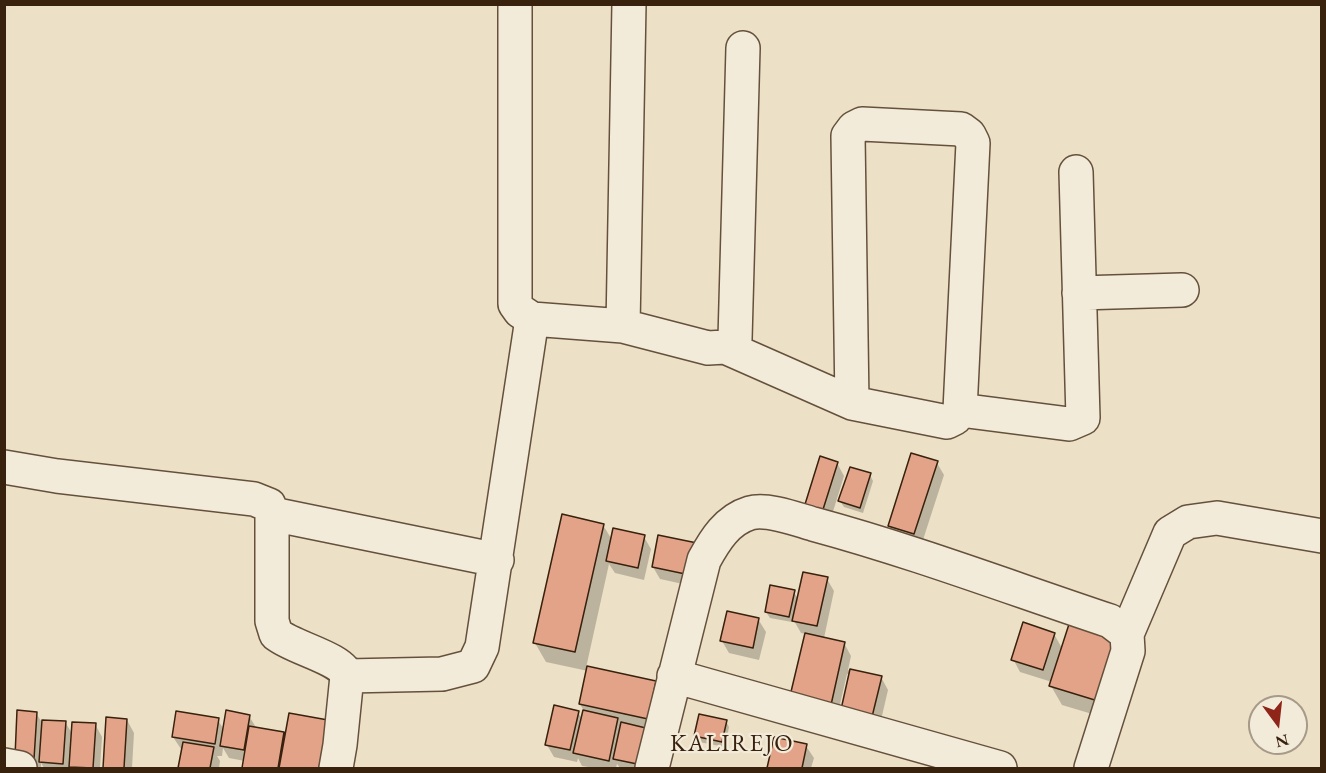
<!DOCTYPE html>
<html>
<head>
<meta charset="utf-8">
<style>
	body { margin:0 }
	#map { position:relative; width:1326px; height:773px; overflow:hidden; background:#ece0c6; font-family:"EB Garamond",serif }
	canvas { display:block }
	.frame { position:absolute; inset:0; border:6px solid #38210d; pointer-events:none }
	.north { position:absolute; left:1248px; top:695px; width:60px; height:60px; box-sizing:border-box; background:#f3ebda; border:2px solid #a89a88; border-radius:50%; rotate:165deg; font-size:16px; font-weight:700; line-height:24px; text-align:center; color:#38210d }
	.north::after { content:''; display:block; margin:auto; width:21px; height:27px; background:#8f2418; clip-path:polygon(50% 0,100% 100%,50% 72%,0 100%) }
</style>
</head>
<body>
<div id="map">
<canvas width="1326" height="773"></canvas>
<div class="frame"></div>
<div class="north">N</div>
</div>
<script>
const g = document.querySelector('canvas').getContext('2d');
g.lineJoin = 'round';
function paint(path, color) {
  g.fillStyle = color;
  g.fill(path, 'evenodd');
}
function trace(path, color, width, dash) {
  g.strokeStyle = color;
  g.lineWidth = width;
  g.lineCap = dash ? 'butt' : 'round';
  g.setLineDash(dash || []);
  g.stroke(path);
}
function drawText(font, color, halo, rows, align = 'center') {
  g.font = font + ' "EB Garamond",serif';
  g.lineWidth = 4.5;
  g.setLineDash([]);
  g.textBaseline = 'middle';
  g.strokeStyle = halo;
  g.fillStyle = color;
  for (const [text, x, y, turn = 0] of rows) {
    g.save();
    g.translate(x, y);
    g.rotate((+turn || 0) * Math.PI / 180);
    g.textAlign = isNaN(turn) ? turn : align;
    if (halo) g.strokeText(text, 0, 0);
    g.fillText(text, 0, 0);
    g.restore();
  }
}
paint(new Path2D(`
	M837 463 844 476 827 531 811 526Z
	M937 463 944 475 921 546 897 539 889 526Z
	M870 475 873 481 863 513 844 507 840 501Z
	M603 525 612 540 644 537 651 549 644 580 615 573 609 564 586 668 655 682 663 695 650 768H620L617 764 616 768H595L582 766 578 758 577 762 554 757 547 745 578 712 582 719 584 711 580 704 588 671 546 662 535 643Z
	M659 537 697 587 660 579 653 567Z
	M827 579 834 591 824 638 844 643 851 656 848 670 881 677 888 690 878 733 850 675 847 674 837 717 799 709 806 634 801 633 793 619 792 622 770 618 766 612 794 592 798 599Z
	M758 619 766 632 759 660 729 653 722 641Z
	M1054 634 1063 650 1109 719 1062 705 1051 686 1052 682 1020 672 1013 659Z
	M36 713 41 721 65 722 73 735 95 724 102 737 100 768H71V767L70 768H44L41 763V768H23Z
	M249 716 257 729 283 734 286 738 327 721 333 768H243L245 761 229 758 223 748 222 756H217L220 761 219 768H180L183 750 181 749 173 737 218 720 224 730Z
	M107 719 127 720 134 733 132 768H104Z
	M726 721 729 727 725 747 699 742 696 736Z
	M775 739 806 746 814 758 811 768H769Z`), '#0003');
const building = new Path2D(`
	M911 453 938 461 914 534 888 526Z
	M820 456 838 462 820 519 802 514Z
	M850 467 871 473 860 508 838 501Z
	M562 514 604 524 575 652 533 643Z
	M613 528 645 535 638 568 606 561Z
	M658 535 697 543 690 575 652 567Z
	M803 572 828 577 817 626 792 621Z
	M770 585 795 590 789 617 765 612Z
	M727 611 759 618 753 648 720 641Z
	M1071 618 1120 634 1098 701 1049 686Z
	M1023 622 1055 633 1043 670 1011 660Z
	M805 633 845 642 831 705 790 696Z
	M587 666 656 681 648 719 579 704Z
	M850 669 882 676 871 721 840 714Z
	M554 705 579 711 570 750 545 745Z
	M17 710 37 712 34 759 15 757Z
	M226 710 250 715 244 750 220 746Z
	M583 710 618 718 609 761 573 753Z
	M176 711 219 718 215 744 172 737Z
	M289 713 328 720 319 768H279Z
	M699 714 727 720 722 742 694 736Z
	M106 717 127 719 124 768H103Z
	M42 720 66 721 63 764 39 762Z
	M72 722 96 723 93 768 69 767Z
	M621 722 650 729 642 765 613 759Z
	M249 726 284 732 278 768H242Z
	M774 737 807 744 802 768H767Z
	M183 742 214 747 210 768H178Z`);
paint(building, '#e3a389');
trace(building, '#38210d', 1.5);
const minor = new Path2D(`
	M515 4V304L520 311 532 319
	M1079 293 1182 290
	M623 326 629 4
	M725 347 852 403 947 422 955 418 960 410 973 143 969 135 961 129 862 124 854 128 848 136 852 403
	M960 410 1069 424 1083 418 1076 172
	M4 467 57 476 254 499 269 505 272 514V621L276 634C293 648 342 658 347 676L340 745 336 768
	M272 514 497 560
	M347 676 442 674 473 666 482 647 532 319 623 326 708 348 725 347 735 339 743 48
	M674 676 1000 768
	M4 765 20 768
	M652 768 704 560C715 540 727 520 750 513 767 508 796 519 813 524 913 551 1011 588 1110 621L1127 634
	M1091 768 1128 651 1127 634 1170 533 1188 522 1217 518 1322 536`);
trace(minor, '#65513b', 36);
trace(minor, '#f3ebda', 33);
g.letterSpacing = '1.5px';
drawText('24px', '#38210d', '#f3ebda', [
	["KALIREJO",732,744]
]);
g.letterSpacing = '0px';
</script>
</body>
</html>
